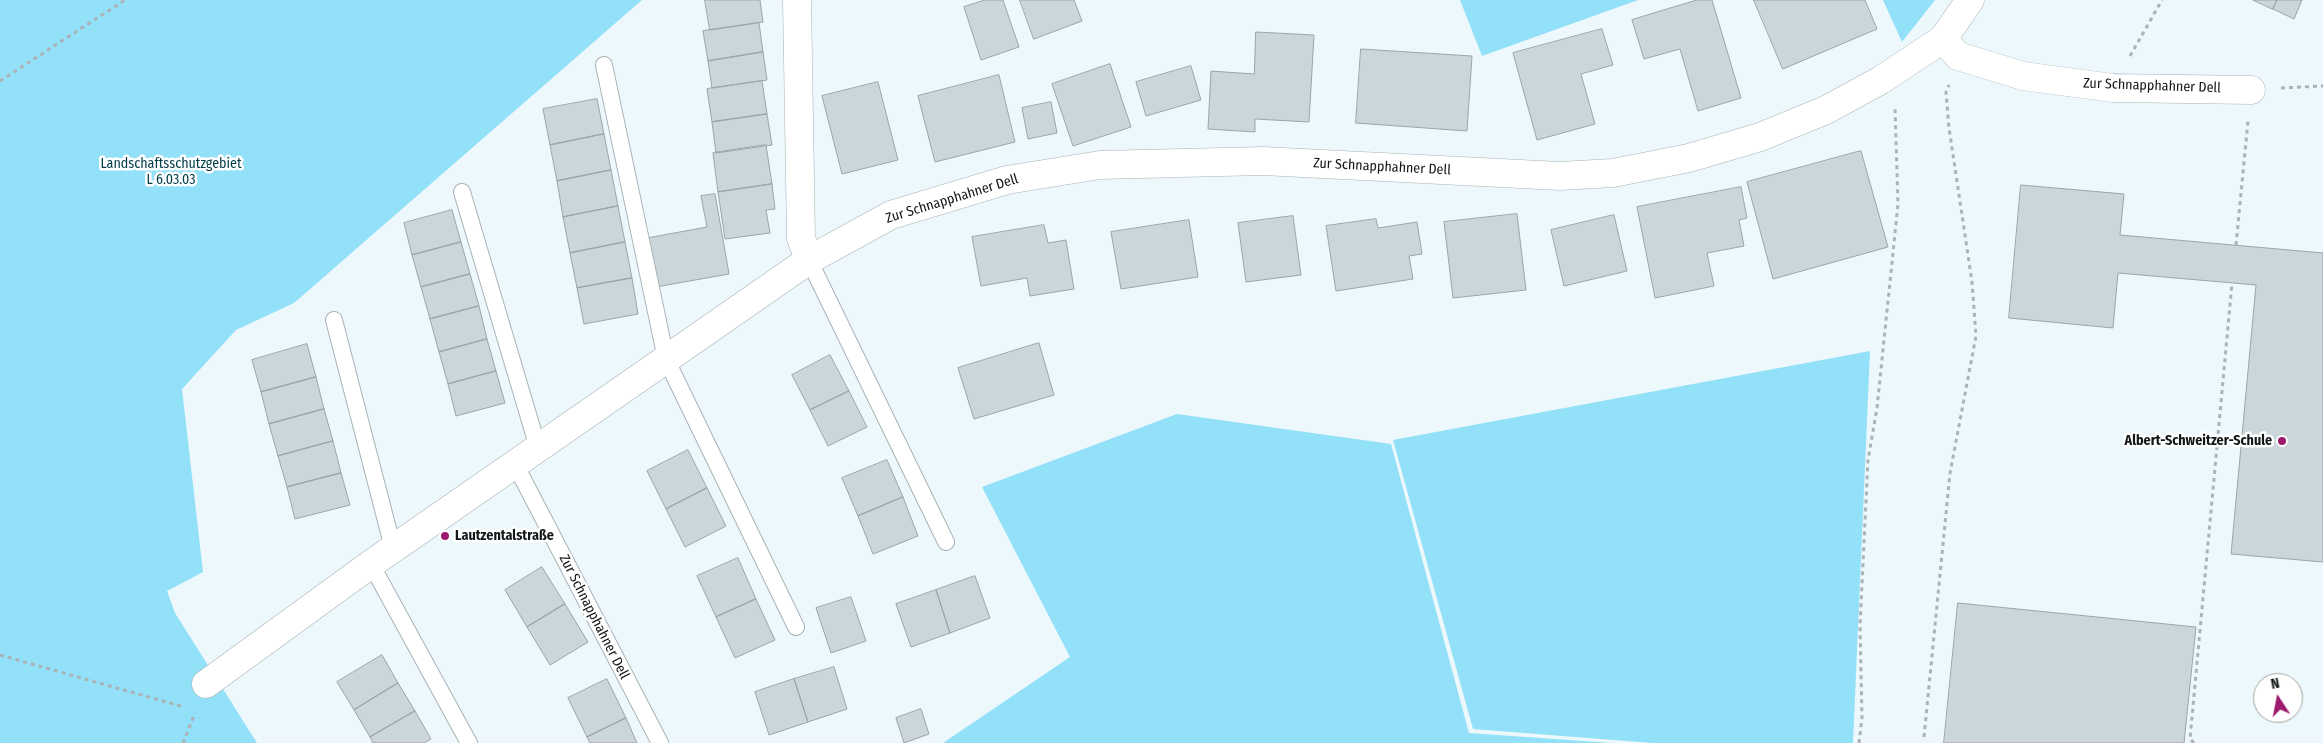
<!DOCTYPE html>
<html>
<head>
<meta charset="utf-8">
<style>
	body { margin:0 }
	#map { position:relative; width:2323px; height:743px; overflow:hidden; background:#edf8fc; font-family:"Fira Sans Condensed",sans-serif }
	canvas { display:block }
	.north { position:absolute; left:2253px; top:673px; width:50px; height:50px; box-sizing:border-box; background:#fff; border:1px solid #a1a2a3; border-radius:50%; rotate:349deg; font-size:14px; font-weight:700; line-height:20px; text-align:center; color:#131718 }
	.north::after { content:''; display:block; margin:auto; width:18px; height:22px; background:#9c1b6e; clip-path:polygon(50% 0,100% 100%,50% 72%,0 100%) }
</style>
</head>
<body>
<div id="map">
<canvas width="2323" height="743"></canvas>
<div class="north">N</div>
</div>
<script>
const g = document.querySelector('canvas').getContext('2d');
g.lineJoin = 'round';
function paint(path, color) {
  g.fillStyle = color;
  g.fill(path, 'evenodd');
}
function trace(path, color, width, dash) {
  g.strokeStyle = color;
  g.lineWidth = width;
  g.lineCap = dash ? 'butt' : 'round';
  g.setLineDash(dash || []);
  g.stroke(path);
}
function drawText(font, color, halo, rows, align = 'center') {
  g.font = font + ' "Fira Sans Condensed",sans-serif';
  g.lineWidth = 5;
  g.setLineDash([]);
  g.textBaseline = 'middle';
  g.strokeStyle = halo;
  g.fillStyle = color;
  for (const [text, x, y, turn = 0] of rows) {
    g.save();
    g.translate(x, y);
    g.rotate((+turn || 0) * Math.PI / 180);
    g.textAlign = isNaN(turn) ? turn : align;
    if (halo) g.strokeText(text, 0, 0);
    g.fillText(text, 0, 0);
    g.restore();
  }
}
paint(new Path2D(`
	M0 0H642L294 303 236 330 182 389 203 572 167 591 175 613 257 743H0Z
	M1460 0H1638L1482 56Z
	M1883 0H1935L1902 42Z
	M1870 351 1853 743H1652L1473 729 1393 440Z
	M1177 414 1391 444 1469 733 1612 743H943L1070 657 982 487Z`), '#93e0f9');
const building = new Path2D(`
	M705 0H760L763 22 710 30Z
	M985 0H1003L1019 47 981 60 964 7Z
	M1020 0H1074L1082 21 1034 39Z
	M1697 0H1712L1741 98 1698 111 1680 49 1644 59 1632 20Z
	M1754 0H1865L1877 29 1783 69Z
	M2253 0H2277L2273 9Z
	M2277 0H2302L2294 19 2273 9Z
	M759 23 763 52 708 61 703 31Z
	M1602 29 1613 65 1581 74 1595 124 1537 140 1513 53Z
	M1256 32 1314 35 1309 122 1255 119V132L1208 129 1211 71 1254 74Z
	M1361 49 1472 56 1467 131 1356 123Z
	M763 52 767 80 712 88 708 61Z
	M1110 64 1131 127 1073 146 1052 84Z
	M1191 66 1201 100 1146 116 1136 82Z
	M999 75 1015 142 935 162 918 96Z
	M762 81 767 114 712 122 707 89Z
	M878 82 898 160 842 174 822 96Z
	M597 99 604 134 550 145 543 109Z
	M1051 102 1057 133 1028 139 1022 108Z
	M767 114 772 145 716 153 712 122Z
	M604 134 611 170 557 181 550 145Z
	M766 145 772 184 718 192 713 153Z
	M1861 151 1888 247 1773 279 1747 182Z
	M611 170 618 206 563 217 557 181Z
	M772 184 775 209 766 210 770 233 725 239 718 192Z
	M2021 185 2124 194 2120 235 2323 253V562L2231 554 2256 285 2118 273 2113 328 2009 318Z
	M1741 187 1747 218 1739 220 1744 246 1707 253 1714 286 1655 298 1637 207Z
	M715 194 729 274 656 287 647 238 707 227 701 196Z
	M618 206 625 242 570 253 563 217Z
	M452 210 461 242 412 255 404 223Z
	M1517 214 1526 290 1453 298 1444 222Z
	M1614 215 1627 271 1564 286 1551 230Z
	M1293 216 1301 275 1246 282 1238 223Z
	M1376 219 1378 228 1417 222 1422 254 1409 256 1413 279 1336 291 1326 226Z
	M1189 220 1198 277 1121 289 1111 232Z
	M1044 225 1048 243 1066 240 1074 289 1030 296 1027 278 981 286 972 237Z
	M461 242 470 274 421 287 412 255Z
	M625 242 632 278 577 288 570 253Z
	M470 274 479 306 430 319 421 287Z
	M632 278 638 314 584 324 577 288Z
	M479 306 487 339 439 352 430 319Z
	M487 339 496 371 448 384 439 352Z
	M1039 343 1054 395 974 419 958 368Z
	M307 344 316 377 261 392 252 360Z
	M830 355 849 391 810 410 792 375Z
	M496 371 505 403 456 416 448 384Z
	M316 377 324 409 269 424 261 392Z
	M849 391 867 427 828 446 810 410Z
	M324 409 333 441 278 456 269 424Z
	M333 441 341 473 287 487 278 456Z
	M688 450 707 488 666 509 647 471Z
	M887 460 903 497 858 516 842 478Z
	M341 473 350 505 295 519 287 487Z
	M707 488 726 526 685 547 666 509Z
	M903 497 918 536 873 554 858 516Z
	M738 558 756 599 716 617 697 576Z
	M542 567 565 604 527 627 505 590Z
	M975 576 990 618 950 633 936 590Z
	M936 590 950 633 911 647 896 604Z
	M851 597 866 641 831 653 816 608Z
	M756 599 775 640 735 658 716 617Z
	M1958 603 2196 627 2184 743H1944Z
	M565 604 588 642 550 665 527 627Z
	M382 655 398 683 354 710 337 682Z
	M834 667 847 709 808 722 794 679Z
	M607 679 626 718 587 737 568 698Z
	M794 679 808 722 769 735 755 692Z
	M398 683 415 711 370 737 354 710Z
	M921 709 929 734 904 743 896 718Z
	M415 711 431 739 424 743H373L370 737Z
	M626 718 637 743H590L587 737Z`);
paint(building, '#cbd6da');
trace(building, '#9aa5a8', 1);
const service = new Path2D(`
	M604 65 666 359 796 627
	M462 192 538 448
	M809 260 946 542
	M334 320 393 548
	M515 464 660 743
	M371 564 469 743`);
const minor = new Path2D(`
	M797 0 801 238 809 260
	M1943 39 1958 56 2023 76 2113 88 2251 90
	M206 684 371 564 809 260 891 215 1007 180 1100 165 1263 161 1560 176 1613 173 1689 158 1760 137 1826 110 1881 80 1943 39 1970 0`);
trace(service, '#a8b2b6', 18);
trace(minor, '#a8b2b6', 29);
trace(new Path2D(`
	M2130 56 2162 0
	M0 81 125 0
	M2281 88 2323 86
	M2236 245 2248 121
	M0 655 184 707
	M1924 737 1950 473 1976 336 1972 282 1949 128 1946 92 1949 85
	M183 743 195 713
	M1859 743 1862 718 1860 625 1868 460 1877 408 1898 204 1895 108
	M2194 743 2190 739 2232 283`), '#aab3b6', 3, [4, 4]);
trace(service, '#fff', 16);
trace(minor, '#fff', 28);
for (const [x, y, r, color] of [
	[2282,441,5,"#9c1b6e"],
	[445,536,5,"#9c1b6e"]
]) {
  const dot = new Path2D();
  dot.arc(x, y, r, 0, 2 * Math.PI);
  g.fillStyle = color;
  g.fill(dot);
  trace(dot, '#fff', 2);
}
drawText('14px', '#131718', '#fff', [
	["Zur Schnapphahner Dell",2152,86,2],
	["Zur Schnapphahner Dell",1382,167,3],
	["Zur Schnapphahner Dell",952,199,-17],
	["Zur Schnapphahner Dell",594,617,63]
]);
drawText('14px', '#003c4a', '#fff', [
	["Landschaftsschutzgebiet",171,164],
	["L 6.03.03",171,180]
]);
drawText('bold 14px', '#131718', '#fff', [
	["Albert-Schweitzer-Schule",2272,441],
	["Lautzentalstraße",455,536,"left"]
], 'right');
</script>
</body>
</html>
